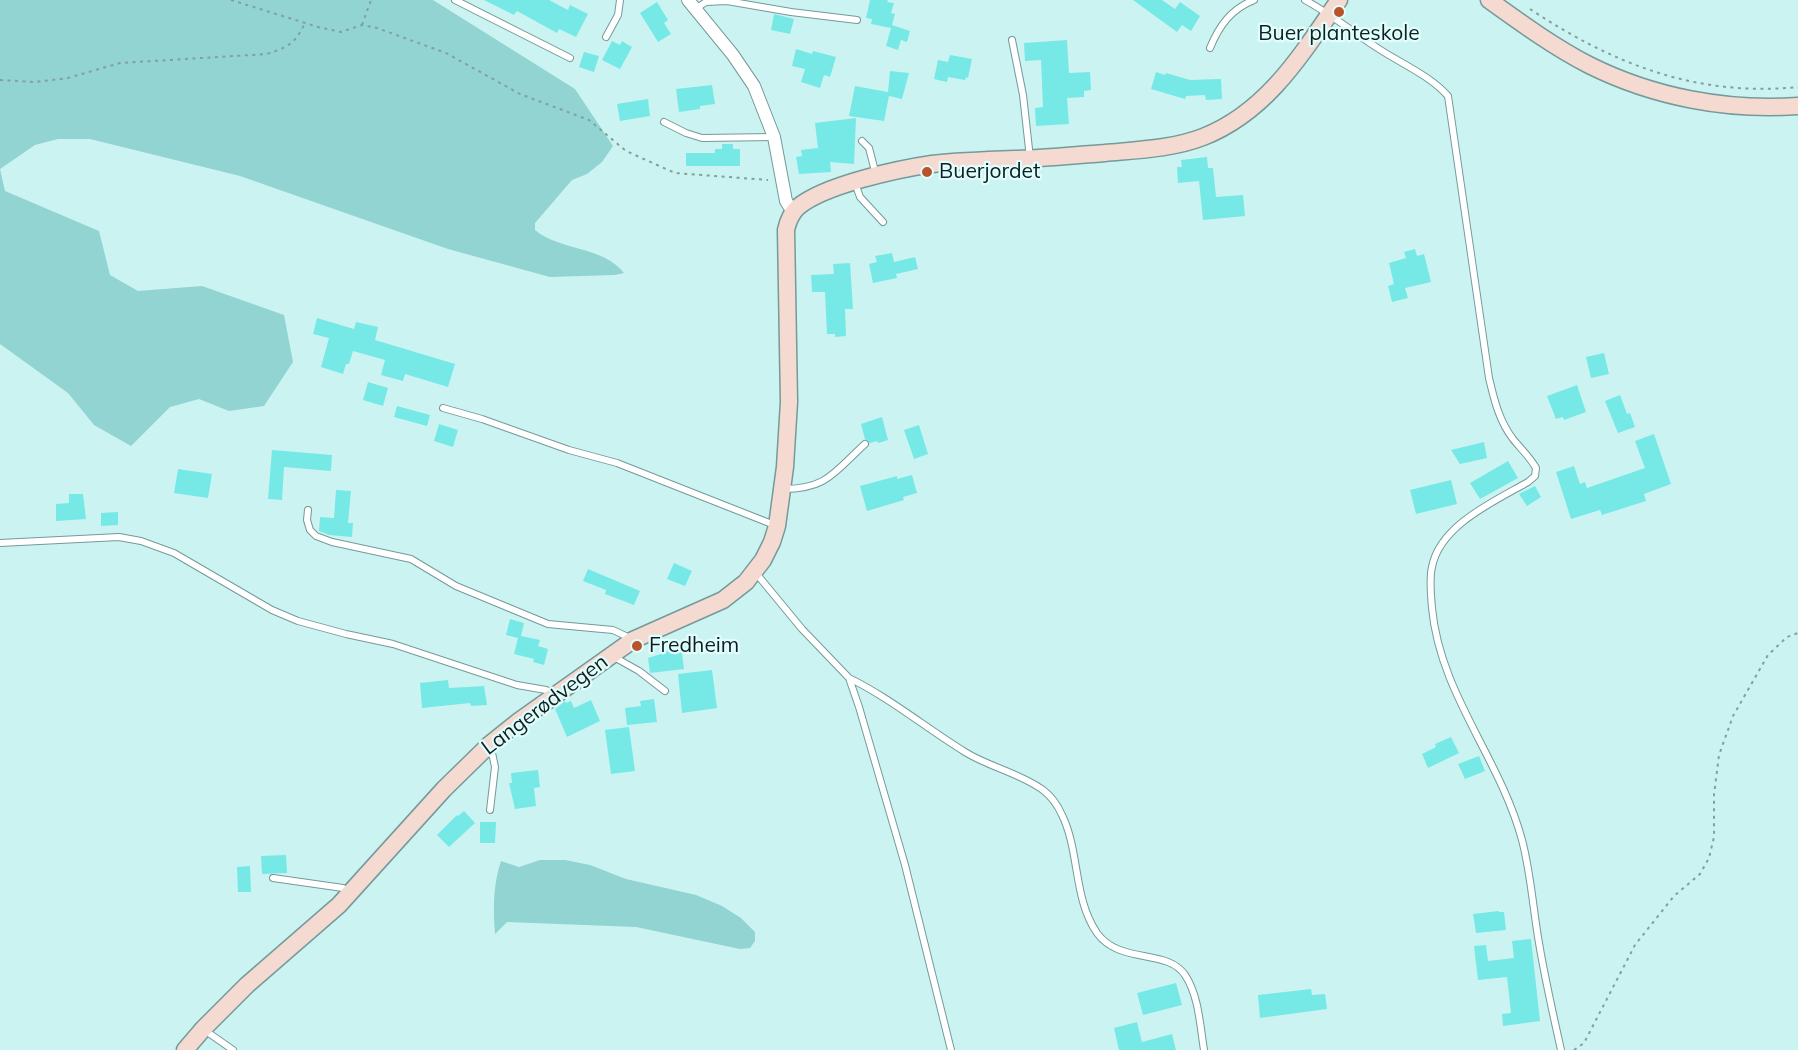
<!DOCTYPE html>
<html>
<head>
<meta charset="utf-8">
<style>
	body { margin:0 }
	canvas { display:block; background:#cbf3f1 }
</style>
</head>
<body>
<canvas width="1798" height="1050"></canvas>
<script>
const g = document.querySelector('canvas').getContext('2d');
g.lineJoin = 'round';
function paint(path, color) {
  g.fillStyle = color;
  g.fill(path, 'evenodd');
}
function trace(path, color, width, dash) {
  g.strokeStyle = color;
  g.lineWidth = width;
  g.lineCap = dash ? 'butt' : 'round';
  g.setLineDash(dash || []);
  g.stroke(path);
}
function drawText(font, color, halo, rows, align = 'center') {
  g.font = font + ' Mulish,sans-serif';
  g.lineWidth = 4.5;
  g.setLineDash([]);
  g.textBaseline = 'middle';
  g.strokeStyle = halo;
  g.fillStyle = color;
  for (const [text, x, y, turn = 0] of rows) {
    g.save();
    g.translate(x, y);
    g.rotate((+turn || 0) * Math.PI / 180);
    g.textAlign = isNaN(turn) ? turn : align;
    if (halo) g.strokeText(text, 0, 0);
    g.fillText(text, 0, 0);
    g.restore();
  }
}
paint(new Path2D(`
	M0 0H433L575 89 613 146 602 162 587 174 572 180 535 223V230C560 251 603 246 624 273L615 275 550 277 448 249 240 176 90 139H58L35 145 0 169Z
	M0 169 5 191 99 231 110 275 138 291 202 286 284 315 293 362 264 406 229 411 199 399 170 407 131 446 94 425 68 393 0 344Z
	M540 860H565L590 865 626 879 696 895 722 906 741 918 755 932V941L750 948 740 949 636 927 507 922 495 934C493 909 493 885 501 861L519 867Z`), '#91d4d2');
paint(new Path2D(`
	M484 0H549L568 10 570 5 588 14 576 37 559 29 557 33 517 11 514 15Z
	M870 0H888L887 2 894 3 891 13 895 14 892 25 910 31 907 42 901 40 898 50 886 46 891 28 871 24 872 19 866 18Z
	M1133 0H1162L1175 9 1180 2 1200 16 1191 31 1182 25 1177 32Z
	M657 2 668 20 664 23 671 34 658 42 640 13Z
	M774 14 794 19 790 34 771 30Z
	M1067 40 1069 73 1090 72 1091 90 1084 91V97L1067 98 1069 124 1036 126 1035 108 1043 107 1041 60 1025 61 1024 43Z
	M612 41 620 45 622 41 632 47 620 69 602 60Z
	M796 49 812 54 813 51 836 57 830 77 824 75 820 88 801 82 805 69 792 66Z
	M584 52 599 56 594 72 579 67Z
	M950 55 972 59 968 78 966 77 965 80 948 77 947 82 934 79 938 60 948 62Z
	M890 71 909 73 902 99 889 96 884 121 849 116 855 86 888 92Z
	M1156 72 1165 75 1166 73 1190 80 1221 79 1222 99 1206 100 1205 95 1186 96 1185 99 1151 89Z
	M712 85 715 104 700 106V109L679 112 676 89Z
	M648 99 650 116 620 121 617 104Z
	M856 118 854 164 830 162 831 172 799 174 796 157 802 156 801 150 818 148 815 123Z
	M722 144H733V149H740V166H686V153H715V149H722Z
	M1207 157 1208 168H1213L1216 197 1243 195 1245 216 1203 220 1199 181 1178 183 1177 167H1182L1181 160Z
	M1415 249 1417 256 1424 254 1431 282 1405 288 1408 298 1392 302 1388 286 1394 284 1389 263 1406 258 1404 252Z
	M892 253 894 262 915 257 918 269 896 274 897 278 873 283 869 264 877 262 875 256Z
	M850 263 853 309H845L846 336 835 337V334H827L825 292H812L811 275 834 274 833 264Z
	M317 318 354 329 356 322 378 327 375 340 455 364 448 387 405 374 403 381 381 375 385 360 353 351 349 364H346L343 374 321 367 329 338 313 334Z
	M1604 353 1609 374 1591 378 1586 357Z
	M368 382 388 388 383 406 363 400Z
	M1577 385 1586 412 1564 420 1563 417 1556 419 1547 396Z
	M1620 395 1627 414 1630 413 1635 427 1618 433 1605 401Z
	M397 406 430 415 427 426 394 417Z
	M882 417 888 440 878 443 877 441 870 443 865 439 861 424Z
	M439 424 458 430 453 447 434 441Z
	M919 425 928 454 914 459 904 430Z
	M1654 434 1671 484 1644 494 1646 501 1627 507 1602 515 1600 510 1571 519 1556 472 1574 466 1580 484 1585 482 1587 488 1645 468 1635 441Z
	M1484 442 1487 458 1460 464 1451 450Z
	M272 450 332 455 331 471 284 467 282 500 268 499Z
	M1508 461 1518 478 1480 499 1470 483Z
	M178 469 212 474 208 498 174 493Z
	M912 475 917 493 903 497 904 500 867 511 860 486 897 476V479Z
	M1451 480 1457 504 1416 514 1410 490Z
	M1535 486 1541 497 1527 506 1519 494Z
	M336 490 351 491 348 523H353L352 537 329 535 319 531 320 517 334 518Z
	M69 494H83L86 519 56 521V504L69 503Z
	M118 512V525L101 526V513Z
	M674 563 692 571 685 586 667 579Z
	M588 569 640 591 634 605 605 594 606 590 583 581Z
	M510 619 524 623 521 636 540 640 538 646 548 649 544 665 533 662 534 659 514 654 518 638 506 635Z
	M681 646 684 669 650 673 648 658 661 654 660 652 670 651 669 648Z
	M712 670 717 708 682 713 678 674Z
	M448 680 449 688 484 686 487 705 471 706 470 703 422 708 420 683Z
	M654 699 657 722 627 725 625 708 641 706 640 701Z
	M591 700 600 721 567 737 555 709 565 701 566 703 571 701 574 708Z
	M629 727 635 771 611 774 605 730Z
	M1451 737 1459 753 1428 768 1422 754 1436 747 1435 744Z
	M1479 756 1485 771 1465 779 1458 764Z
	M538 770 540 787 534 788 536 806 515 809 509 783H512L511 773Z
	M464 811 475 823 449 847 437 835 457 815 458 816Z
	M480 822H496L495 843H480Z
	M286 855 287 873 262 874 261 856Z
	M250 866 251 892H238L237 867Z
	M1499 911V912H1504L1506 930 1476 933 1473 914Z
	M1531 939 1540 1021 1503 1026 1502 1014 1511 1013 1507 977 1478 980 1474 946 1486 945 1488 961 1514 958 1512 941Z
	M1176 983 1182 1005 1143 1015 1137 993Z
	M1311 989 1312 995 1325 994 1327 1009 1260 1018 1258 995Z
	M1137 1022 1142 1042 1172 1034 1176 1050H1119L1114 1028Z`), '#76e9e7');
const lane = new Path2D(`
	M455 0 570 58
	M1305 0C1331 14 1354 33 1379 49 1402 64 1429 75 1448 96L1489 378C1494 399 1499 421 1513 439 1521 449 1530 457 1536 468L1535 476 1528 482C1495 501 1440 525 1432 567 1429 580 1431 595 1432 608 1440 694 1500 758 1522 840 1531 874 1533 909 1539 943 1545 979 1553 1014 1561 1050
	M695 9 706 2 727 1 791 12 857 20
	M606 37 618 15 620 0
	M1012 40 1023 95 1030 158
	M1210 48C1219 26 1231 9 1254 0
	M664 122 686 133 702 138 774 137
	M862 141 869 148 876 175
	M855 183 860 197 883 222
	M443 408 482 419 569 450 617 463 777 526
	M783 489C828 489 835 471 865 444
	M308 510 307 520 310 530 316 536 332 542 411 559 456 586 548 624 613 630 630 638
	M0 543 119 537 141 541 174 553 272 610 298 621 346 634 393 644 517 685 546 690 553 693
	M755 572 802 629 849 678 859 707 905 865 951 1050
	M614 657 639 671 665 691
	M849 678C890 698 926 728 965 752 989 767 1020 773 1043 790 1051 796 1058 806 1062 815 1080 852 1073 898 1097 933 1120 965 1167 948 1185 975 1199 996 1200 1026 1204 1050
	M490 810 495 767 491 748
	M273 878 343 888 348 891
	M203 1029 233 1050`);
const street = new Path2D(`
	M688 0 733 55 754 86 774 137 786 201 793 212`);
const secondary = new Path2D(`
	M1489 0C1521 23 1554 47 1589 65 1653 97 1726 111 1798 106
	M185 1050 203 1029 247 985 339 905 444 789 489 745 519 721 633 640 723 600 746 582 763 560 772 542 777 526 785 467 789 402 786 230C788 221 791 213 798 207 824 185 898 169 932 164 960 161 990 160 1018 159 1047 158 1076 155 1105 153 1137 150 1172 149 1203 137 1267 112 1302 54 1339 0`);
trace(lane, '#759a99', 8);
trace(street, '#759a99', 14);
trace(secondary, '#759a99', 19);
trace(new Path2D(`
	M231 0 318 27 341 32 362 25 377 28 446 53 520 94 589 120 626 151 675 173 768 180
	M1530 9C1613 64 1696 97 1798 87
	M362 25 371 0
	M0 80 35 82 68 78 120 63 267 54C288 47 295 44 305 23
	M1574 1050 1584 1043 1635 945 1674 896 1700 874 1709 858 1714 837V795L1719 755 1733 716 1768 655 1787 637 1798 633`), '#81a09e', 2, [3, 4.5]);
trace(lane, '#fff', 6);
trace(street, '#fff', 12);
trace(secondary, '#f4dad1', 16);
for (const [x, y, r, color] of [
	[1339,12,6,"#ba532b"],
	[927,172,6,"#ba532b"],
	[637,646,6,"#ba532b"]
]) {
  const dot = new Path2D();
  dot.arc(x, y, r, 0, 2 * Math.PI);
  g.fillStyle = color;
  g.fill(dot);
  trace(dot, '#dffefd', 2);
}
drawText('21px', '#0f1e1e', '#dffefd', [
	["Buer planteskole",1339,34,"center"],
	["Buerjordet",939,172],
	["Fredheim",649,646]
], 'left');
drawText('21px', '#0f1e1e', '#dffefd', [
	["Langerødvegen",545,705,-37]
]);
</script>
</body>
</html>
